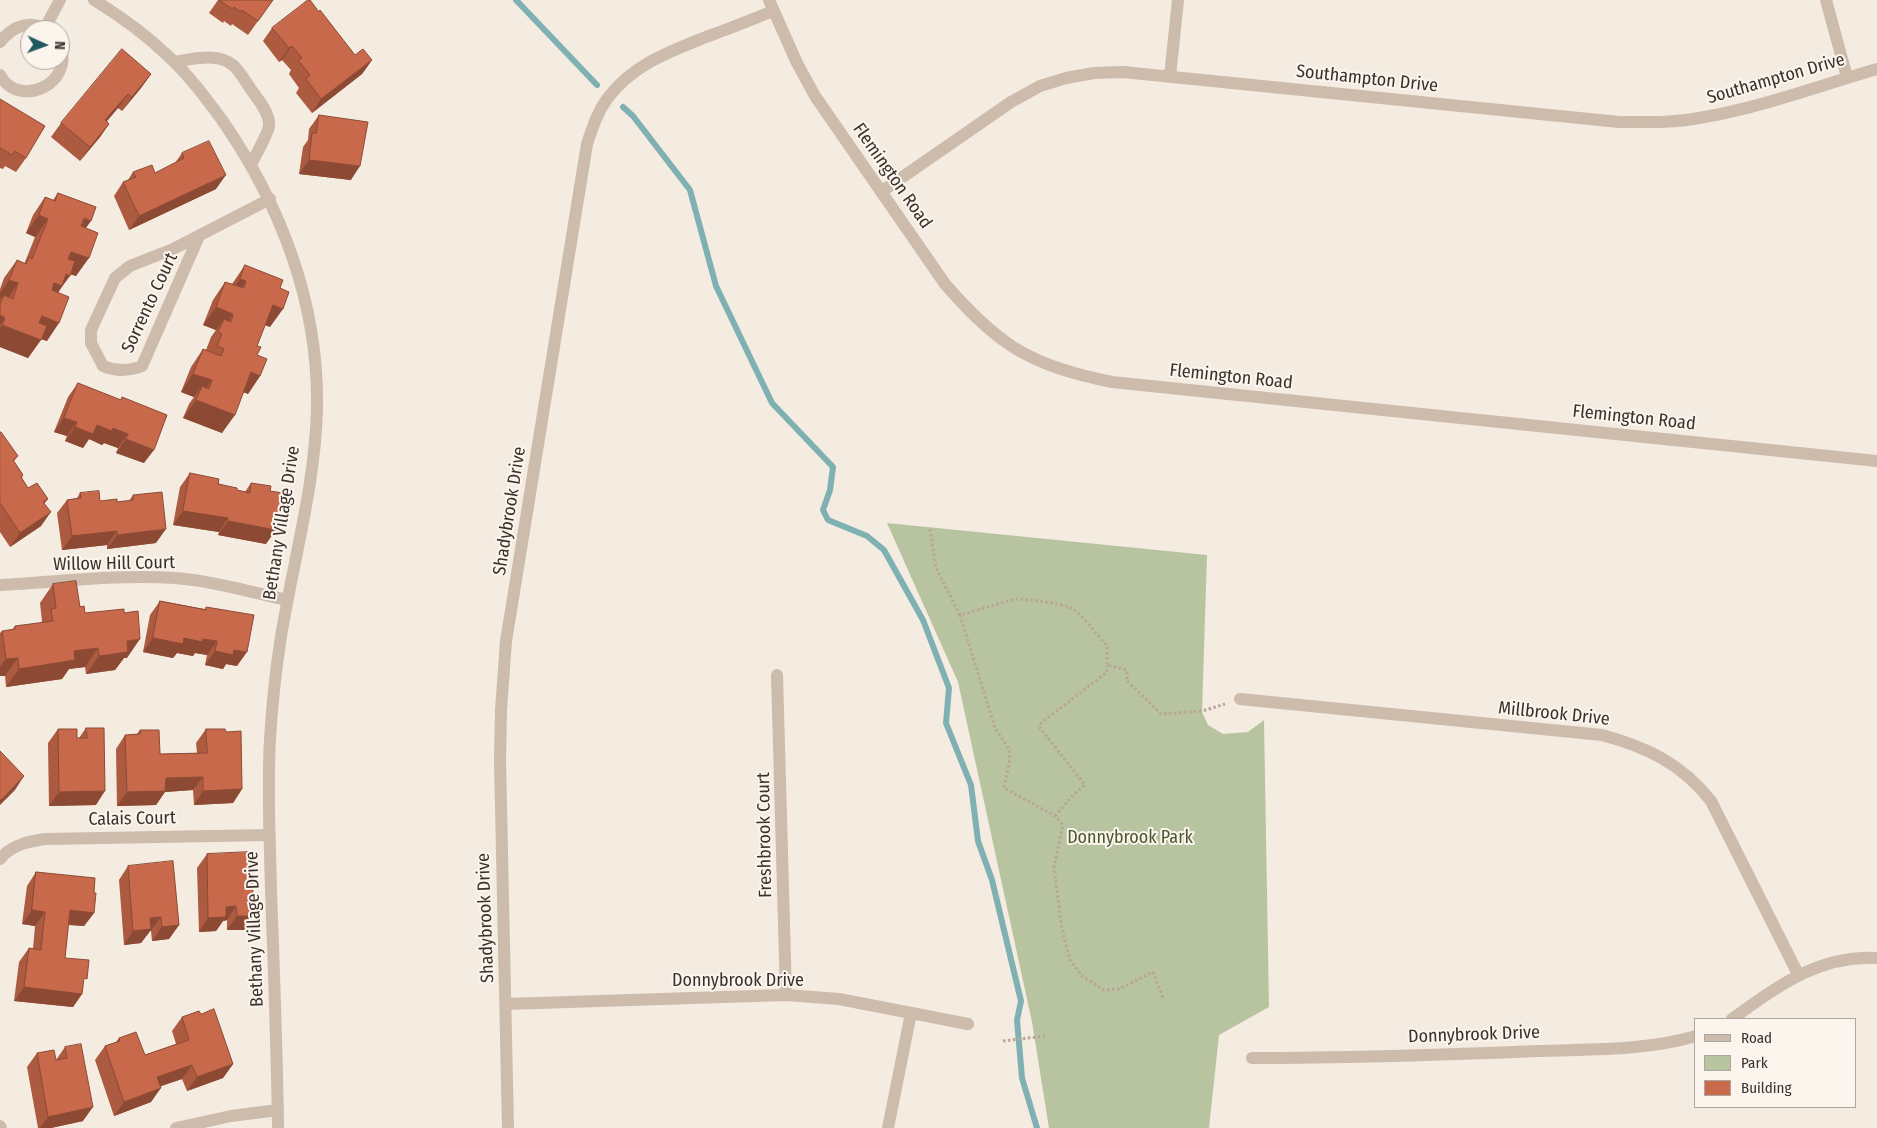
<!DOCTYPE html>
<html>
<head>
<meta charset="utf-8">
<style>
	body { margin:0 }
	#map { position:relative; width:1877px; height:1128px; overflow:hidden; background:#f4ebe1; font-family:"Fira Sans Condensed",sans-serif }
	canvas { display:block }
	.legend { position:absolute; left:1694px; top:1018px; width:162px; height:90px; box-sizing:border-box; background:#fbf5ee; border:1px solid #aea6a0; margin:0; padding:6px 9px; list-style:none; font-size:15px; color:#3b302b }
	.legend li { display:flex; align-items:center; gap:10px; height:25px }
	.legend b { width:25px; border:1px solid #aea6a0 }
	.north { position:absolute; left:20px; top:20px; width:50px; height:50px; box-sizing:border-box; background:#fbf5ee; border:1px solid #aea6a0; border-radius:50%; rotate:92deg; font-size:14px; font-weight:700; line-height:20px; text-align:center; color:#3b302b }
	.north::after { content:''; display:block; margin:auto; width:18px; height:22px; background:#1f5a5e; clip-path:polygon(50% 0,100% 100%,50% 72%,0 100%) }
</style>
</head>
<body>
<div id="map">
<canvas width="1877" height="1128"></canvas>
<ul class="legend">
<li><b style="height:6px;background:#cdbbac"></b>Road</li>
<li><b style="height:14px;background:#b8c4a0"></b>Park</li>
<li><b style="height:14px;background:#c8694b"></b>Building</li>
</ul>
<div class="north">N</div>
</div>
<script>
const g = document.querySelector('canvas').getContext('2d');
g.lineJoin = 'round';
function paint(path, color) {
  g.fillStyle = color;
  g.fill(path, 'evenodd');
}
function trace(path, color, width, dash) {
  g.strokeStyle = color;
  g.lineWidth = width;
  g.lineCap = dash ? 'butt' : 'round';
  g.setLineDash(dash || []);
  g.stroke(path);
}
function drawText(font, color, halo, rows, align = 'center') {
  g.font = font + ' "Fira Sans Condensed",sans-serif';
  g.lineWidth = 4;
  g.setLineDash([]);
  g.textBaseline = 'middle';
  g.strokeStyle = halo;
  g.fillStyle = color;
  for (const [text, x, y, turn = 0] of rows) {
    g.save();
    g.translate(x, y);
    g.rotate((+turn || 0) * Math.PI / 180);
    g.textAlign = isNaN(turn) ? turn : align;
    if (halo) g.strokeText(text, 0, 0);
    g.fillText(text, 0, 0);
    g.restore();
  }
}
paint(new Path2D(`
	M887 523 1207 555 1202 712 1208 725 1223 734 1248 732 1264 720 1269 1007 1219 1035 1209 1128H1049L1032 1022 958 682Z`), '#b8c4a0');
trace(new Path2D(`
	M516 0 597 85
	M623 107 633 116 690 190 716 286 772 403 833 467 830 490 823 510 828 520 867 536 884 550 923 620 949 688 946 723 971 785 978 841 992 880 1021 1001 1017 1020 1022 1078 1037 1128`), '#7fb0b2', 6);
trace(new Path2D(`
	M930 529 936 568 960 615 1015 599C1029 599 1057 603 1069 607 1082 613 1098 636 1107 646V665L1127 670V681L1161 714 1202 711 1225 704
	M960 615 995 728 1009 749 1010 759 1004 788 1055 816 1063 825 1054 867 1062 929 1070 960 1082 976 1104 990 1119 989 1153 972 1163 998
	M1055 816 1073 795 1085 785 1040 728V724L1107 672V665
	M1003 1041 1045 1036`), '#b9a596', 3, [2.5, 2.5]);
trace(new Path2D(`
	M94 0C120 16 145 34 167 55 188 74 205 97 222 120 281 205 319 304 317 409 315 488 292 565 280 643 275 675 272 707 270 739 267 790 270 841 271 891 274 970 277 1049 278 1128
	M769 0 797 63 815 96 945 284C966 308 987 330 1013 347 1043 366 1078 375 1112 382L1877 461
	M1826 0 1847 77
	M45 28 60 0
	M0 42C12 27 29 19 47 30
	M174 62C192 59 219 52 234 66 242 74 248 86 255 95 261 103 270 115 269 126 268 134 255 156 251 165
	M0 75C19 110 75 83 60 46
	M1170 76 1178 0
	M881 192 1011 102 1040 86 1066 78 1094 73 1123 72 1619 122C1646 122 1673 123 1699 118 1760 108 1818 86 1877 69
	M199 236 142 366C129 371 117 372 103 366L91 343V330L115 278 130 266 173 249 270 199
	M0 585C58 582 117 574 175 578 213 581 251 592 287 600
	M777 675 786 995
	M1240 699 1602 735C1647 747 1682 764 1711 801L1798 974
	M0 859C11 845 29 841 46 839L270 835
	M506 1004 786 995 839 999 968 1024
	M1732 1019C1777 987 1818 955 1877 958
	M1252 1058C1347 1058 1442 1055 1537 1051 1590 1049 1645 1051 1696 1036
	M0 1126 1 1128
	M176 1128 231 1116 278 1110
	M508 1128 500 761 501 710 506 641 587 144C592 129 597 113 607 99 632 65 668 52 706 37 728 29 751 20 773 11
	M888 1128 911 1013`), '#cdbbac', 12);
paint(new Path2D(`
	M218 0H273L248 35 232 24 231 26 224 21 223 23 209 13Z
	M272 28 355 55 372 60 362 74 312 113 296 93 299 88 289 74 291 70 282 60 279 62 263 41Z
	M151 74 141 88 122 111 118 108 107 121 109 124 100 137 80 161 51 137 61 123Z
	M0 99 26 158 16 172 5 166 3 169 0 168Z
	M319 115 351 180 299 174 303 147 308 140 309 129Z
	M182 153 216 189 129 230 114 196 123 182 128 180 133 172 155 173 175 163Z
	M58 193 86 228 76 276 70 274 58 293 47 341 41 339 28 358 0 347V289L4 278 17 260 24 264 25 262 35 237 26 233 33 215 45 197 53 200Z
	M245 265 280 288 270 327 265 325 257 346V355L260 376 248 394 243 392 222 433 183 418 189 404 194 397 181 392 191 367 203 349 206 350 211 337 216 330 203 325 213 300 225 282 232 284Z
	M78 383 120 400 122 397 144 463 116 453 118 448 104 443 102 445 89 439 83 448 65 441 67 436 54 432 68 397Z
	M0 432 18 456 14 461 23 475 22 478 28 488 48 499 45 503 41 526 10 547 0 532Z
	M190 473 237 490 245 492 251 483 270 491 266 544 218 535 219 532 173 525 180 487Z
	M80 493 100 501 117 502 129 501 133 495 156 543 107 549V545L62 550 57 513 67 500 77 498Z
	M53 584 80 607 85 613 127 658H124L115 670 86 674 85 667 69 669 62 679 6 687 5 676H0V633L2 631 12 630 15 626 41 623 42 621 40 603Z
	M160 601 205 609 206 607 237 666 226 664 223 669 205 665 207 655 195 653 193 656 177 653 173 658 143 652 150 615Z
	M86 728 96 805 49 806 48 743 58 729 77 738H79Z
	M206 729 226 732 242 789 233 803 194 805 193 790 165 792 156 805 117 806 116 749 125 735 137 734 140 730 160 754 197 753 196 743Z
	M207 854 254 916 244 930H227V920L223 921 216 931 199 932 197 868Z
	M128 866 179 925 169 939 152 941 151 931H150L141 943 124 945 119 880Z
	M36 872 94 893V913L84 926 68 925 65 958 83 984 82 994 73 1007 14 1001 19 962 29 948 33 949 35 926 22 924 27 886Z
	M182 1017 233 1064 223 1078 187 1091 182 1079 160 1086 151 1102 114 1116 95 1060 105 1046 116 1042 119 1038 145 1055 176 1044 172 1031Z
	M65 1047 83 1121 51 1128H38L27 1067 37 1053 56 1060Z`), '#ac5a40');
paint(new Path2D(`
	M292 46 282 60 279 62 289 48Z
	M372 60 362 74 312 113 321 99Z
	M151 74 141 88 122 111 132 97Z
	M128 94 118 108 96 134 105 120Z
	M109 124 100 137 80 161 90 147Z
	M309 160 360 166 351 180 299 174Z
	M226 175 216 189 129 230 139 216Z
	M39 215 48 219 35 237 26 233Z
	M84 218 91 221 78 239Z
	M71 252 89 258 76 276 58 270Z
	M66 274 70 276 49 304 54 283Z
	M240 279 246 281 234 299 227 297Z
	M9 280 18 283 6 302 4 295 0 299V293Z
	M273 305 283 309 270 327 260 323Z
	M216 307 233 314 221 332 224 319 216 330 203 325Z
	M0 315 5 318 0 325Z
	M42 316 59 323 47 341 29 335Z
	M2 325 41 340 28 358 0 347V328Z
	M251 372 260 376 248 394 238 390Z
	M193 374 212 380 199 399 202 386 194 397 181 392Z
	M196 400 235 415 222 433 183 418Z
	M64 418 77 422 67 436 54 432Z
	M97 425 113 428 128 434 118 448 104 443 102 445 89 439 83 448 65 441 75 427Z
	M126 439 154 450 144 463 116 453Z
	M183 511 228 518 219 532 173 525Z
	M51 512 41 526 10 547 20 533Z
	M228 521 276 530 266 544 218 535Z
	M166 529 156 543 107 549 117 535Z
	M117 531 107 545 62 550 72 536Z
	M153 638 203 639 217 641 207 655 195 653 193 656 177 653 173 658 143 652Z
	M140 639 127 658H124L115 670 86 674 99 656 127 641Z
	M98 648 85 667 69 669 62 679 6 687 19 669 74 651Z
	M234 650 247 652 237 666 226 664 223 669 205 665 215 651Z
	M18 658 5 676H0V667L6 659Z
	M24 776 15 790 0 805V801Z
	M203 777 193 790 165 792 156 805 117 806 127 792 166 778Z
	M242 789 233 803 194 805 203 791Z
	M105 791 96 805 49 806 59 792Z
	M236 906 227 920 223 921 216 931 199 932 208 918 226 907Z
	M32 910 45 912 35 926 22 924Z
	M70 910 94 913 84 926 60 924Z
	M237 916H254L244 930H227Z
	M161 917 141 943 124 945 133 931 150 918Z
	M179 925 169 939 152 941 162 927Z
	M24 987 82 994 73 1007 14 1001Z
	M233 1064 223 1078 187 1091 197 1077Z
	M192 1065 182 1079 147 1091 157 1077Z
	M161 1088 151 1102 114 1116 124 1102Z
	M93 1107 83 1121 51 1128H40L48 1117Z`), '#8c4a34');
const building = new Path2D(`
	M219 0H273L258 21 242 10 241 12 234 7 233 9Z
	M308 0H310L319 12 320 10 355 55 363 49 372 60 321 99 306 79 310 75 298 60 302 58 292 46 289 48 272 28Z
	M122 49 151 74 132 97 128 94 105 120 109 124 90 147 61 123Z
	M0 99 45 126 26 158 15 151 12 155 0 148Z
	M319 115 368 122 360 166 309 160 312 133H316Z
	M209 141 226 175 139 216 123 182 136 177 133 172 152 165 155 173 184 158 182 153Z
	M58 193 96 207 91 221 84 218 81 226 98 233 89 258 71 252 68 259 75 261 70 276 66 274 62 286 54 283 52 290 69 297 59 323 42 316 39 323 47 326 41 340 2 325 5 318 0 315V304L4 295 13 299 18 283 9 280 17 260 26 264 29 257 32 259 48 219 39 215 45 197 55 201Z
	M245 265 283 280 280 288 289 292 283 309 273 305 257 346 261 347 257 355 267 359 260 376 251 372 235 415 196 400 202 386 209 389 212 380 193 374 203 349 221 356 224 349 217 346 222 334 218 332 224 319 231 322 233 314 216 307 225 282 244 288 246 281 240 279Z
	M78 383 121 400 122 397 167 415 154 450 126 439 128 434 113 428 112 431 97 425 93 434 75 427 77 422 64 418Z
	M0 432H1L18 456 13 460 23 475 21 477 28 488 37 483 48 499 43 502 51 512 20 533 0 503Z
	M190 473 219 479 218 484 237 488V490L250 493 251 483 271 486 270 491 283 493 276 530 228 521V518L183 511Z
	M99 491 100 501 117 499V502L133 500V495L162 492 166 529 117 535V531L72 536 67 500 81 498 80 493Z
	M76 581 80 607 84 606 85 613 124 609V613L138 611 140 639 127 641 128 652 99 656 98 648 74 651 75 660 19 669 18 658 6 659 2 631 15 629V626L53 621 51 609 56 608 53 584Z
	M160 601 206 610V607L254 615 247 652 234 650 233 655 215 651 217 641 203 639 202 642 184 638 183 644 153 638Z
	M86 728H104L105 791 59 792 58 729H77V738H87Z
	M206 729H225L226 732 241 731 242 789 203 791V777L166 778 165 791 127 792 125 735 140 734V730H159L160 754 207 753Z
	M0 751 24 776 0 801Z
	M251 852 254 916H237L236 906 226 907V917L208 918 207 854Z
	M173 861 179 925 162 927 161 917 150 918 151 929 133 931 128 866Z
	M36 872 95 878 94 893H96L94 913 70 910 65 958 89 960 87 979 84 978 82 994 24 987 29 948 41 950 45 912 32 910Z
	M214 1009 233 1064 197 1077 192 1065 157 1077 161 1088 124 1102 105 1046 120 1041 119 1038 136 1032 145 1055 189 1040 182 1017 199 1011 201 1014Z
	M81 1044 93 1107 48 1117 37 1053 54 1050 56 1060 67 1058 65 1047Z`);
paint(building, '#c8694b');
trace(building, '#8c4a34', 1);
drawText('18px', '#3b302b', '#fbf5ee', [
	["Southampton Drive",1367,79,6],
	["Southampton Drive",1776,79,-16],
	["Flemington Road",892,176,55],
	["Sorrento Court",150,303,-65],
	["Flemington Road",1231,377,6],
	["Flemington Road",1634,418,6],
	["Shadybrook Drive",510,511,-81],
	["Bethany Village Drive",282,523,-81],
	["Willow Hill Court",114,564,-1],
	["Millbrook Drive",1554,714,6],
	["Calais Court",132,819,-1],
	["Freshbrook Court",765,835,-91],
	["Shadybrook Drive",486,918,-92],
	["Bethany Village Drive",255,929,-92],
	["Donnybrook Drive",738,981],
	["Donnybrook Drive",1474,1035,-2]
]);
drawText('18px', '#4a5a2e', '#fbf5ee', [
	["Donnybrook Park",1130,838]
]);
</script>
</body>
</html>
